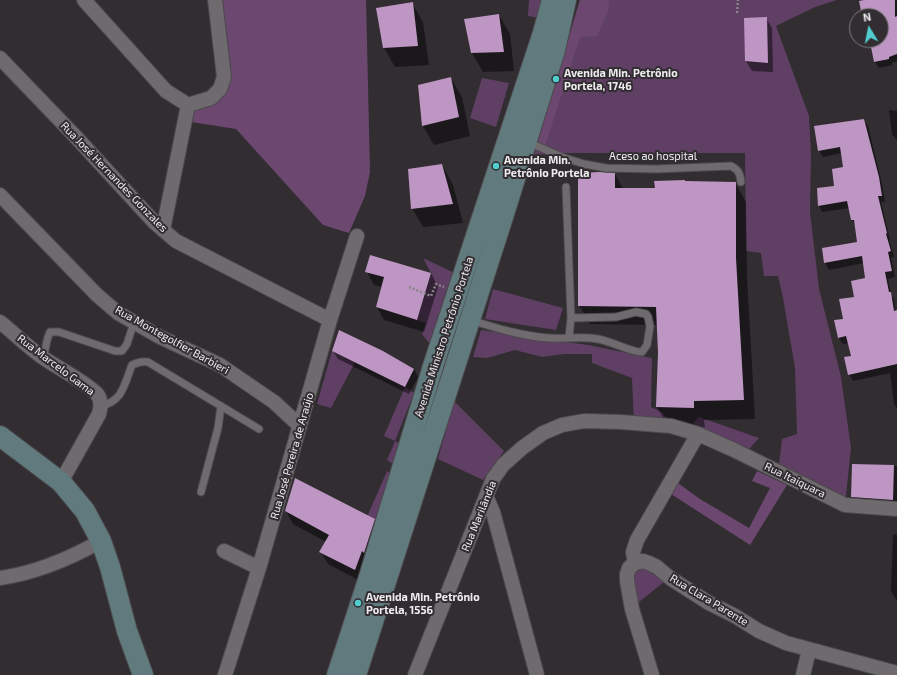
<!DOCTYPE html>
<html>
<head>
<meta charset="utf-8">
<style>
	body { margin:0 }
	#map { position:relative; width:897px; height:675px; overflow:hidden; background:#312d31; font-family:"Exo 2",sans-serif }
	canvas { display:block }
	.north { position:absolute; left:849px; top:8px; width:40px; height:40px; box-sizing:border-box; background:#312d31; border:1px solid #7d797d; border-radius:50%; rotate:350deg; font-size:11px; font-weight:700; line-height:16px; text-align:center; color:#eeecee }
	.north::after { content:''; display:block; margin:auto; width:14px; height:18px; background:#52cdcf; clip-path:polygon(50% 0,100% 100%,50% 72%,0 100%) }
</style>
</head>
<body>
<div id="map">
<canvas width="897" height="675"></canvas>
<div class="north">N</div>
</div>
<script>
const g = document.querySelector('canvas').getContext('2d');
g.lineJoin = 'round';
function paint(path, color) {
  g.fillStyle = color;
  g.fill(path, 'evenodd');
}
function trace(path, color, width, dash) {
  g.strokeStyle = color;
  g.lineWidth = width;
  g.lineCap = dash ? 'butt' : 'round';
  g.setLineDash(dash || []);
  g.stroke(path);
}
function drawText(font, color, halo, rows, align = 'center') {
  g.font = font + ' "Exo 2",sans-serif';
  g.lineWidth = 4;
  g.setLineDash([]);
  g.textBaseline = 'middle';
  g.strokeStyle = halo;
  g.fillStyle = color;
  for (const [text, x, y, turn = 0] of rows) {
    g.save();
    g.translate(x, y);
    g.rotate((+turn || 0) * Math.PI / 180);
    g.textAlign = isNaN(turn) ? turn : align;
    if (halo) g.strokeText(text, 0, 0);
    g.fillText(text, 0, 0);
    g.restore();
  }
}
paint(new Path2D(`
	M529 0H552L546 19 528 16Z
	M580 0H837L815 7 776 26 809 116 811 153 810 212 819 289 841 377 851 448 845 505 778 472 782 439 797 434 795 368 783 298 778 276H764L761 253 746 251 745 153H568L534 155Z
	M482 78 509 83 496 127 470 118Z
	M423 258 463 277 437 353 422 334 426 323 417 320 431 273Z
	M493 289 563 308 556 330 485 319Z
	M481 330 588 345 652 358 651 407 663 413 668 420 634 423 632 378 592 363V354H564L542 357 515 350 487 358 473 357Z
	M332 351 355 362 331 408 317 404Z
	M405 387 414 393 395 441 409 448 402 470 387 460 395 441 384 436Z
	M454 401 504 451 483 480 438 459Z
	M699 417 759 438 744 455 686 431Z
	M387 471 399 480 382 534 363 526Z
	M635 565 669 578 634 606 631 569Z`), '#603f65');
paint(new Path2D(`
	M215 0H366L370 172 365 196 349 233 323 225 236 129 185 121 188 105 220 89Z
	M580 0H609L608 12 597 36 580 37 544 149 535 150Z
	M757 471 787 485 750 545 671 494 678 483 700 499 749 528 770 488 752 481Z`), '#6c4870');
paint(new Path2D(`
	M868 0H897V61L892 63V65L879 68 875 62 871 42H873L872 40H881V16H863Z
	M412 3 423 22 429 65 395 67 384 48Z
	M499 15 510 34 514 71 483 72 472 53Z
	M766 18 772 28 773 72 752 71 746 61Z
	M451 78 462 97 470 136 434 145 423 126Z
	M889 110 897 111V140L892 134Z
	M864 120 868 126 882 184 885 202H881L890 240H889L894 257 891 258 895 277 888 279 891 295 894 299 896 312H897V409L894 403 890 373 853 381 849 374 852 357 849 343 843 344 839 338 844 320 866 279 864 263 829 270 825 263 823 249 858 243 855 224 852 220 850 208 822 212 819 206 818 189 835 187 844 168 842 153 823 157 819 151Z
	M442 165 453 185 463 223 423 227 412 208Z
	M615 174 623 189H656L685 182 735 183 746 202 747 278 755 419 704 420 705 427 668 426 657 407 659 353 658 325 590 324 579 305Z
	M367 272 431 273 438 287 424 332 384 320 377 307 382 287 374 285Z
	M333 351 414 369 418 377 409 394 338 359Z
	M853 465 897 466V506L855 503 852 497Z
	M286 511 374 520 381 532 362 582 328 564 321 552 326 542 293 524Z
	M893 534 897 535V601L891 591Z`), '#0007');
paint(new Path2D(`
	M864 0H895V17L897 16V54L889 57V59L874 62 870 42 881 40V16H862L859 1Z
	M413 2 418 46 383 48 376 8Z
	M499 14 504 52 471 53 464 19Z
	M767 17 768 63 745 61 744 18Z
	M451 77 459 117 422 126 418 85Z
	M864 119 879 177 882 196H878L887 233 886 234 891 251 888 252 892 271 885 272 889 292H891L894 311 897 310V364L848 375 844 357 851 356 846 336 838 338 834 320 843 319 839 299 854 297 851 281 865 278 862 256 824 263 822 248 857 242 854 220H851L847 201 818 206 817 188 834 186 832 169 843 167 840 147 818 151 814 126Z
	M442 164 453 204 411 209 408 169Z
	M599 172 615 173V188H655L654 181 685 180V181L736 182V258L744 400 694 401V408L656 407 658 353 656 307 578 306V173Z
	M370 255 431 273 417 320 376 307 384 277 365 272Z
	M339 330 383 351 414 369 405 387 332 351Z
	M852 464 894 465 893 500 851 497Z
	M295 478 375 519 364 553 362 551 355 570 319 552 329 535 285 511Z`), '#be96c3');
const lane = new Path2D(`
	M528 142 562 157 584 164 606 168 656 169 731 166C739 170 740 174 741 182
	M566 187 571 318 569 337
	M470 320C496 328 522 336 549 338 565 339 582 336 598 339 610 341 634 353 642 352L647 345 650 326 648 317 646 314 636 312 616 317 571 318
	M43 358C46 349 46 340 50 332H59L115 351H122L127 344 134 322
	M101 406C123 401 124 385 132 365 138 362 142 361 148 362L259 429
	M201 492 218 428 221 406`);
const street = new Path2D(`
	M84 0 166 91 188 105 211 98 220 89 224 77 215 0
	M0 58 75 136 155 223 176 241 330 320
	M0 195 97 295 118 313 160 337 220 365 274 402 300 426
	M163 230 188 105
	M0 322C15 334 29 348 45 359 60 369 85 382 97 394 102 400 101 407 99 414L61 482
	M486 496 493 512 537 675
	M224 551 259 568
	M635 563 633 552 637 540 698 434
	M0 578C36 573 69 559 101 541
	M225 675 259 568 330 320 357 236
	M415 675 493 479 503 465 522 448 543 433 562 425 584 421 621 422 671 426 698 434 734 450 845 505 897 509
	M652 675 632 609 627 581V574L629 568 635 563 643 561 649 563 657 567 670 578 709 603 735 616 759 631 786 643 897 673
	M803 675 809 650`);
const secondary = new Path2D(`
	M0 436 61 482 85 511 101 541 110 567 127 631 143 675
	M337 675 369 577 434 363 543 33 552 0
	M356 675 504 214 555 50 566 0`);
trace(lane, '#4c494c', 9);
trace(street, '#4c494c', 16);
trace(secondary, '#4c494c', 22);
trace(new Path2D(`
	M737 13 738 0
	M409 287 431 296 436 284 444 287`), '#898689', 2.5, [2, 2]);
trace(lane, '#6e6a6e', 7);
trace(street, '#6e6a6e', 14);
trace(secondary, '#607a7e', 20);
for (const [x, y, r, color] of [
	[556,79,4,"#52cdcf"],
	[496,166,4,"#52cdcf"],
	[358,603,4,"#52cdcf"]
]) {
  const dot = new Path2D();
  dot.arc(x, y, r, 0, 2 * Math.PI);
  g.fillStyle = color;
  g.fill(dot);
  trace(dot, '#312d31', 1.5);
}
drawText('bold 11px', '#eeecee', '#312d31', [
	["Avenida Min. Petrônio",564,73],
	["Portela, 1746",564,86],
	["Avenida Min.",504,160],
	["Petrônio Portela",504,173],
	["Avenida Min. Petrônio",366,597],
	["Portela, 1556",366,610]
], 'left');
drawText('11px', '#eeecee', '#312d31', [
	["Aceso ao hospital",653,156],
	["Rua José Hernandes Gonzales",114,177,46],
	["Avenida Ministro Petrônio Portela",444,337,-72],
	["Rua Montegolfier Barbieri",172,340,29],
	["Rua Marcelo Gama",56,365,37],
	["Rua José Pereira de Araújo",292,456,-74],
	["Rua Itaiquara",795,480,26],
	["Rua Marilândia",479,516,-68],
	["Rua Clara Parente",709,600,31]
]);
</script>
</body>
</html>
